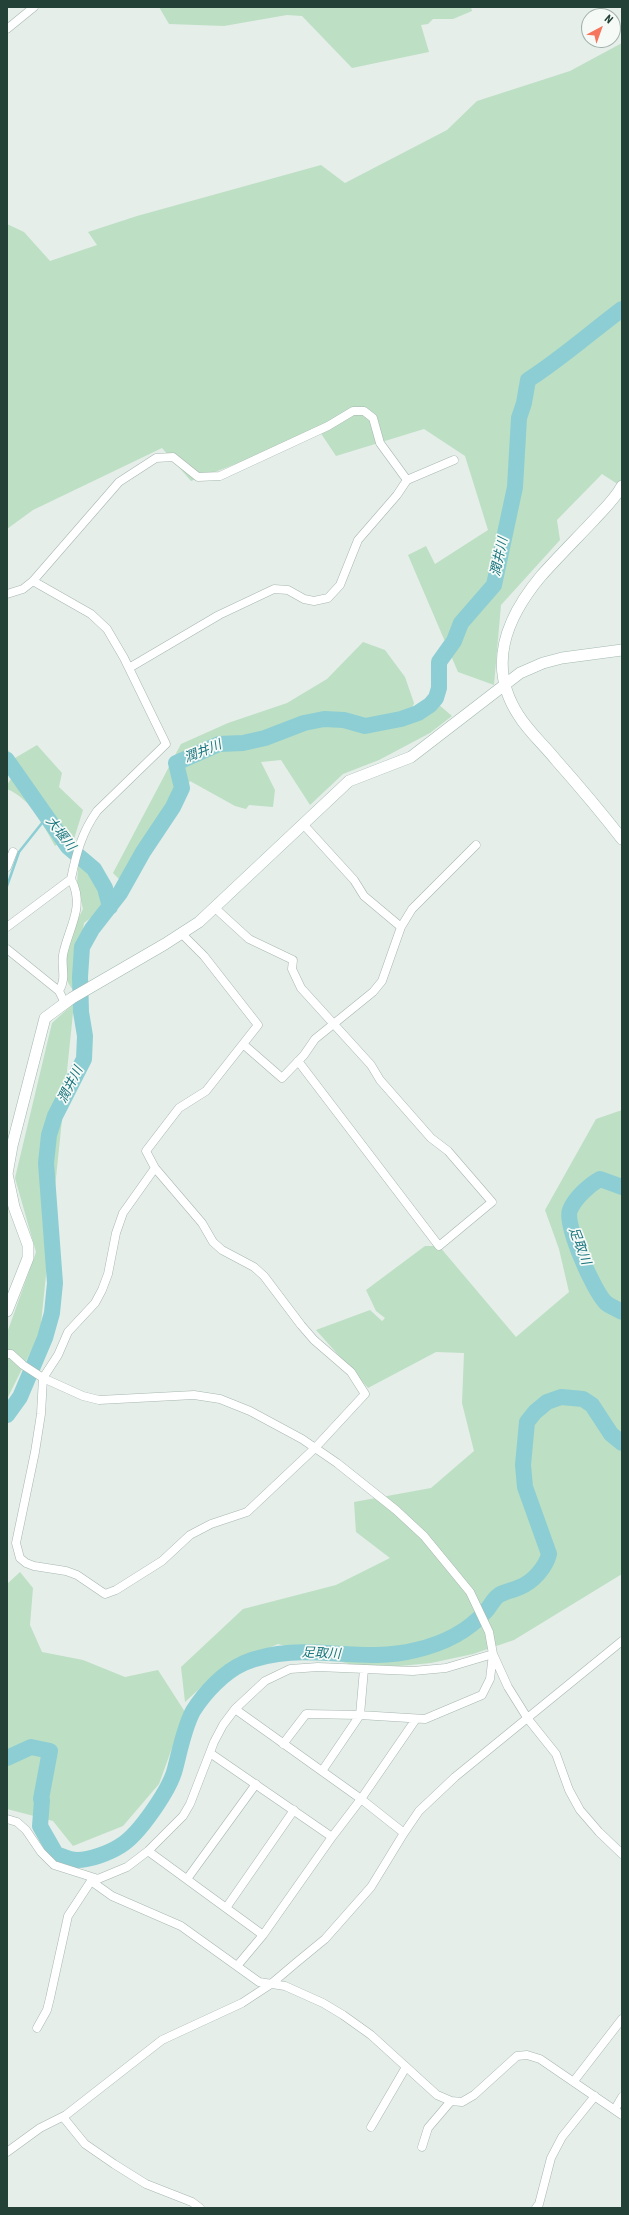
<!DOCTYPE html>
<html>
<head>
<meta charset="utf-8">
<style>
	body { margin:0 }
	#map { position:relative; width:629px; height:2215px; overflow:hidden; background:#e5eee9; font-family:"Roboto Condensed",sans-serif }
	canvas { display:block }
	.frame { position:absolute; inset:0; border:8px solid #234136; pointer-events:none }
	.north { position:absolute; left:581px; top:8px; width:40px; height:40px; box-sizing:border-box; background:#f5faf7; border:1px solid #a1b0aa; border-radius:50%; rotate:41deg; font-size:11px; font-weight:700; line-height:16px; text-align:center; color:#234136 }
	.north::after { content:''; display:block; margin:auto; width:14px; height:18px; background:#f5765c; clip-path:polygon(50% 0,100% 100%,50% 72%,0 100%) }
</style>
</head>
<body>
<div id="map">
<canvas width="629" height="2215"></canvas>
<div class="frame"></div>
<div class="north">N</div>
</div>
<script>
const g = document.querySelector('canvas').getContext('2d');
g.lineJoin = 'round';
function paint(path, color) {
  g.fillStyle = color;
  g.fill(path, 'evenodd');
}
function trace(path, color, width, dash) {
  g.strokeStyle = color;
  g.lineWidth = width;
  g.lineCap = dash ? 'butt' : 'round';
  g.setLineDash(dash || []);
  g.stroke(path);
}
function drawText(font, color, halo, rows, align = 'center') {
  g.font = font + ' "Roboto Condensed","Noto Sans JP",sans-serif';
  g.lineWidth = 3.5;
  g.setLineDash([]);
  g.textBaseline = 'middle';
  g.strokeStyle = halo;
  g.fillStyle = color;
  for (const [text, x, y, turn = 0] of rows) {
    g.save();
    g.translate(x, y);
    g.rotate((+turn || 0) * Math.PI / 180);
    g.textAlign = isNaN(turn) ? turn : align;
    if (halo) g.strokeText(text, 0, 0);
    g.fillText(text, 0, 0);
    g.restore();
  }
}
paint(new Path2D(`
	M159 7H471L472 11 453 19H433L428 24 421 25 429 52 352 68 302 16 287 15 224 26 169 24Z
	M622 43V481L619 485 602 474 557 520 560 540 501 605 494 685 458 672 408 555 426 546 435 564 488 530 465 456 424 429 336 456 320 432 191 481 162 448 33 510 7 529V224L24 232 50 261 97 245 88 232 137 216 321 165 345 183 447 130 477 101 570 71Z
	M363 642 385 650 405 677 414 703 410 715 438 704 452 716 430 733 379 760 343 774 310 805 281 760 261 762 275 790 273 807 249 805 246 809 235 806 190 781 163 830 125 885 113 873 181 744 228 723 287 703 327 679Z
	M37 745 62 773 59 787 83 810 74 839H64L55 846C42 823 31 799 7 789V785L13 776 7 770V749L15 758Z
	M87 853C101 864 109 879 112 896L101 910 84 923 75 992C52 968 70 935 83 909L77 883 79 856Z
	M74 1003 40 1333 7 1399V1333L36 1252 15 1178 52 1023Z
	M622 1110V1574L514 1640 473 1654 431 1663 400 1666 353 1665 278 1644 221 1669 185 1702 181 1667 243 1609 336 1585 390 1558 356 1532 354 1502 431 1488 474 1451 462 1403 464 1353 436 1352 368 1388 316 1330 370 1310 382 1321 385 1318 376 1311 366 1290 425 1246H439L516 1337 569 1292 559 1249 545 1210 596 1119Z
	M20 1572 33 1588 30 1625 42 1652 83 1660 125 1677 158 1670 185 1712 159 1784 123 1826 73 1846 53 1821 7 1809V1584Z`), '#bddfc4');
trace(new Path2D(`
	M7 886 19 852 46 818`), '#8cced4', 2.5);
trace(new Path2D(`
	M7 760 68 847 94 869 105 888 110 907
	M622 1187 600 1179C589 1185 575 1198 570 1210 564 1224 594 1292 606 1303 610 1306 617 1309 622 1312
	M7 1415 20 1397 45 1338 52 1313 55 1283 46 1163 49 1135 55 1116 84 1059 85 1036 81 1012 80 977 82 947 92 929 120 893 143 852 173 807 182 788 176 763 219 744 243 743 265 738 304 723 324 719 344 720 365 726 401 719 418 713 430 705 436 698 439 688V662L454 641 461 623 494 585 515 487 519 418 524 403 528 380C561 359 590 333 622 309
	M7 1758 31 1747 50 1751 41 1799 42 1800 40 1826 56 1854C62 1856 71 1860 77 1860 90 1860 109 1853 120 1846 139 1835 170 1789 175 1769 180 1750 184 1728 193 1711 205 1692 224 1672 244 1663 300 1639 357 1665 416 1650 442 1644 467 1632 485 1612 491 1606 492 1600 499 1595 506 1591 514 1590 520 1587 533 1582 546 1567 549 1554L525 1487 523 1465 527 1422 535 1412 547 1402 561 1397 583 1399 592 1405 611 1434 622 1443`), '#8cced4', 16);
const street = new Path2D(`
	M7 29 34 7
	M33 581 91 614 107 629 124 658 166 744 97 811C82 832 76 854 71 879 86 907 68 928 63 955 61 968 67 978 59 991
	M7 594 23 589 33 581 119 482 156 458 173 457 198 477 220 476 328 426 353 411H364L373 418 380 443 407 480
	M129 668 219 615 274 589 288 590 304 599 314 601 328 598 340 585 358 540 397 495 407 480 454 460
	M303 824 354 880 364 896 401 927
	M7 867 13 852
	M215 908 249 939 293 960 292 969 301 988 371 1065 380 1080 431 1138 448 1151 492 1202 439 1246 298 1061
	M7 927 71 879
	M7 949 59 991 65 1003
	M243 1044 282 1078 304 1055 315 1039 373 992 382 981 401 927 412 909 476 845
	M155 1168 202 1223 213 1242 222 1250 254 1267 264 1276 301 1325 314 1340 351 1372 365 1394 315 1448 247 1512 211 1524 190 1535 162 1561 116 1590 105 1594 77 1575 66 1571 34 1566 26 1563 20 1558 16 1543 35 1452 41 1414 43 1378 58 1355 68 1332 95 1303 102 1290 108 1274 116 1233 123 1213Z
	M155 1168 146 1151 179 1108 206 1091 258 1025 204 956 182 934
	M7 1354H11L23 1365 43 1378 83 1396 99 1400 194 1395 220 1399 250 1411 302 1439 337 1463 396 1510 424 1536 470 1592 489 1632 493 1654 508 1687 528 1719 556 1754 569 1790 580 1810 599 1832 622 1854
	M235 1709 361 1799 404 1833
	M210 1753 332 1837
	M322 1771 360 1715 364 1669
	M7 1819 17 1822 26 1830 41 1852 54 1865 98 1879 127 1867 148 1851 183 1816 190 1804 214 1742 223 1725 235 1709 265 1681 290 1669 318 1667 413 1671 446 1668 493 1654 490 1679 482 1695 425 1719 360 1715 306 1714 283 1744
	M148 1851 263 1935
	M96 1879 91 1881 112 1896 181 1926 259 1982 285 1986 323 2003 343 2015 371 2035 437 2095 451 2101 462 2102 474 2095 517 2056 527 2055 540 2059 622 2115
	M187 1879 256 1784
	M226 1908 294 1810
	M237 1966 263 1935 332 1837 361 1799 416 1719
	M37 2028 47 2010 50 1998 68 1916 91 1881
	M574 2081 622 2019
	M615 2109 622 2097
	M63 2117 85 2144 114 2164 146 2184 192 2202 200 2208
	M371 2127 406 2067
	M422 2147 428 2128 451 2101
	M7 2152 40 2128 66 2115 162 2040 242 2003 271 1984 297 1962 325 1939 371 1887 404 1833 419 1811 455 1777 622 1641
	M536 2208 539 2204 551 2158 562 2137 595 2096`);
const secondary = new Path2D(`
	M622 486C615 499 603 510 593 521 576 539 558 557 541 576 506 618 486 666 519 716 529 732 544 745 556 760 579 786 601 812 622 839
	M7 1311 28 1258V1245L14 1207 7 1174 12 1146 45 1018 72 998 165 944 199 922 349 781 411 757 520 673 543 663 562 658 622 650`);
trace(street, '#a7b7b0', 9);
trace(secondary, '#a2bab0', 12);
trace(street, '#fff', 8);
trace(secondary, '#fff', 11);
drawText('italic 13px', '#1b767f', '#f5faf7', [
	["潤井川",500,557,-78],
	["潤井川",203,752,-22],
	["大堰川",60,834,52],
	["潤井川",71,1085,-63],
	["足取川",579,1246,69],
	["足取川",321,1654,2]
]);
</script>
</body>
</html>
